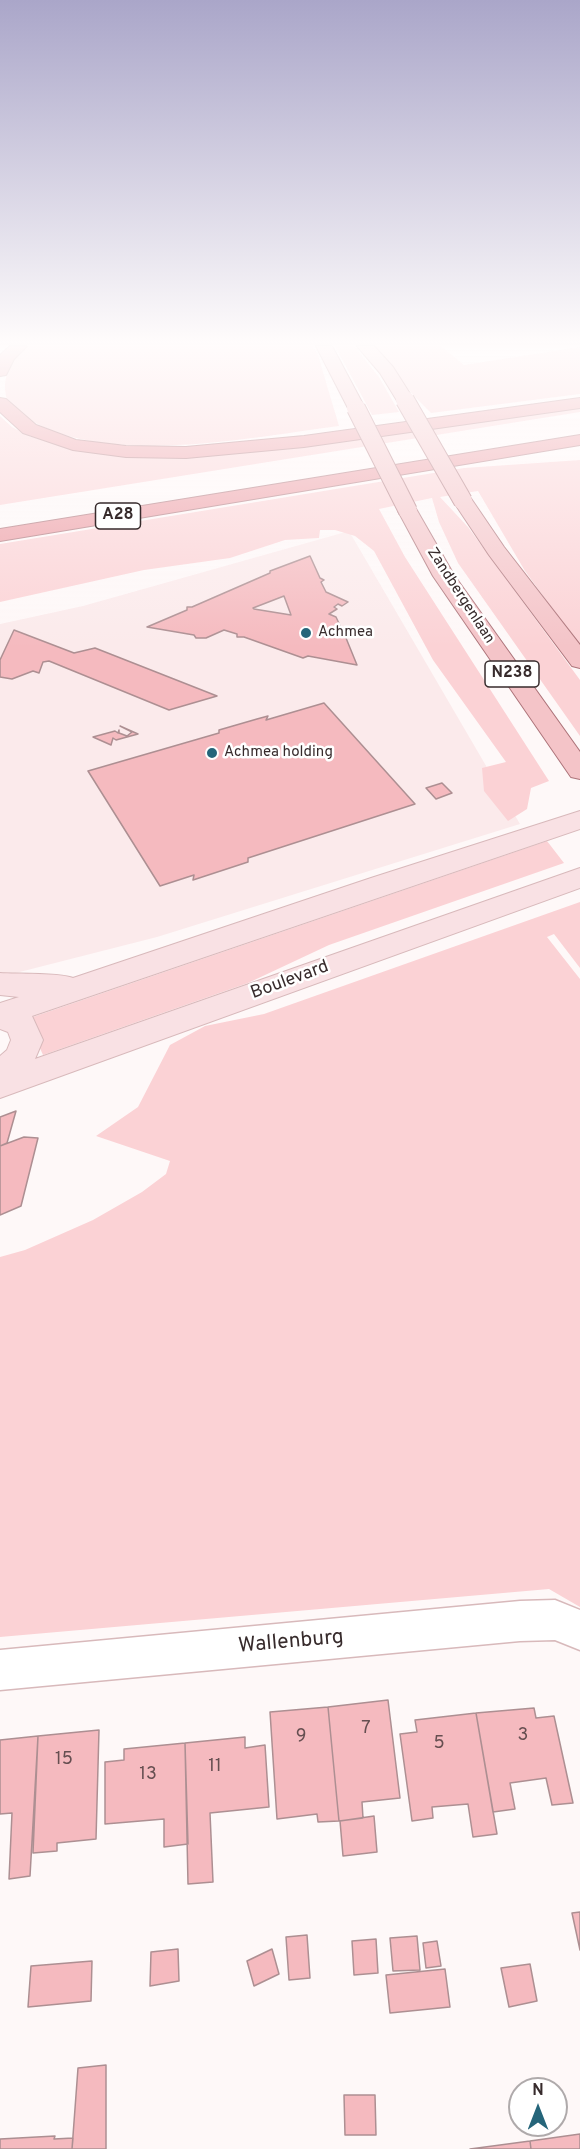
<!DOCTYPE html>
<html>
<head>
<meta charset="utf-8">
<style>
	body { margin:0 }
	#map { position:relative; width:580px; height:2149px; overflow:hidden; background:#fef8f8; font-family:Overpass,sans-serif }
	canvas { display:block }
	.north { position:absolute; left:508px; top:2077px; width:60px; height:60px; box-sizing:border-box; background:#fff; border:2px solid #afaaab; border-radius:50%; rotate:0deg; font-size:16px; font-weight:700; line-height:24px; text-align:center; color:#372b2c }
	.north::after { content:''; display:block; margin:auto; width:21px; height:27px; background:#25657a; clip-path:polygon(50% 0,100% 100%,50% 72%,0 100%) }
</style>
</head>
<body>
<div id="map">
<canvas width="580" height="2149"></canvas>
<div class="north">N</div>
</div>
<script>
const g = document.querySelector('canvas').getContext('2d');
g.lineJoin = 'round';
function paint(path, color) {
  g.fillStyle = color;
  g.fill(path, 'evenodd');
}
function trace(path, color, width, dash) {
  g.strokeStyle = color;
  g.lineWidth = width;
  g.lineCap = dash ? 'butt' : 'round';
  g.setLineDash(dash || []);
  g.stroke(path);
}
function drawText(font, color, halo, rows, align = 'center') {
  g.font = font + ' Overpass,sans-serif';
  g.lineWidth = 5;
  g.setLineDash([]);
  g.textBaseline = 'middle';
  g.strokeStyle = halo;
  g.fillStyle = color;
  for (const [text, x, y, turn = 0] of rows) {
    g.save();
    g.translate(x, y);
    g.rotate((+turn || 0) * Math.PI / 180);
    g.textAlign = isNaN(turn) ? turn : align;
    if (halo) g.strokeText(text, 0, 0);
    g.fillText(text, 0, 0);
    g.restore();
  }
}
paint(new Path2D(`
	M349 531 520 824 157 937 0 977V624L83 606Z`), '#fbeaeb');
paint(new Path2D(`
	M26 346H313L318 355 339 426C251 437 77 475 8 402 0 382 9 360 26 346Z
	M335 346H354L379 377 399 412 372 415Z
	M374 346H441L464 365 580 347V394L431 413 413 395Z
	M580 403V412L0 505V416L12 427 29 436 72 449 157 455Z
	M580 460V647L525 571 478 491 440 497 468 527 580 680V736L458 563 439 522 432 498 379 509 405 557 549 781 531 788 527 809 508 821 484 791 482 768 506 762 433 660 374 551 355 536 335 530H320L319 538 285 540 230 558 144 570 0 602V544L464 468Z
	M547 841 564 863 329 945 248 983 43 1055 27 1019Z
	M580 902V968L554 934 547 937 580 979V1607L549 1589 0 1637V1257L25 1250 93 1220 142 1192 166 1174 170 1161 96 1136 138 1107 170 1045 205 1026 264 1014Z`), '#fbd2d5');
const building = new Path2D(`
	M310 556 320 578 324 580 321 582 326 592 348 602 342 606 338 604 334 607 337 609 329 614 336 617 344 634 348 636 346 638 357 665 308 656 303 658 244 637H237V634L224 630 206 638H196L194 635 147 627 187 610V607H192L270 573V571ZM284 596 291 615 254 609 253 608Z
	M14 630 74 653 95 648 217 696 169 710 49 661 43 662 39 673 33 671 12 679 0 677V660Z
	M324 703 415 804 248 858V862L193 880 194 875 160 886 88 771 219 733V730L257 719 268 716 266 720Z
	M120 726 138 734 116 740 113 738 111 745 93 737 115 731 118 733 119 730V733L127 736 132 732Z
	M442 783 452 793 436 799 426 788Z
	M16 1111 7 1143 0 1146V1117Z
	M24 1137 38 1138 21 1206 0 1215V1146Z
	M388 1700 400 1798 362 1802 363 1818 339 1821 328 1707Z
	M328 1707 339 1821 318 1822 317 1814 277 1819 270 1712Z
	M534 1708 536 1718 554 1716 573 1803 552 1805 546 1778 510 1783 515 1809 493 1812 476 1713Z
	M476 1713 497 1834 473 1837 468 1804 432 1807 433 1818 412 1821 400 1734 417 1732 415 1720Z
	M99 1730 96 1839 57 1843V1851L33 1853 38 1736Z
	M38 1736 30 1876 9 1879 12 1813 0 1814V1740Z
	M245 1737V1748L265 1745 269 1807 210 1813 213 1882 188 1884 185 1743Z
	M185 1743 188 1844 164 1847V1819L105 1824V1762L124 1760V1749Z
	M374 1816 377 1852 343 1856 340 1821Z
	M580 1912V1950L572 1913Z
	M307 1935 310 1978 289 1980 286 1937Z
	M417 1936 420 1970 393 1971 390 1938Z
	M376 1939 378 1973 354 1975 352 1941Z
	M437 1941 441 1966 426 1968 423 1943Z
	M178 1949 179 1981 150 1986 151 1952Z
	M272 1949 279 1974 254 1986 247 1961Z
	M92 1961 91 2001 28 2007 31 1966Z
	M530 1964 537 2001 509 2007 501 1968Z
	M445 1969 450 2007 390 2013 386 1975Z
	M106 2065V2149H72L78 2068Z
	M344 2095H375L376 2135H345Z
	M580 2134V2149H531L530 2141Z
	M55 2136 54 2139 73 2138 72 2149H0V2139Z
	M530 2141 531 2149H470Z`);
paint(building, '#f5babf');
trace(building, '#ad8f92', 1.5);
const minor = new Path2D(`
	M555 1600 580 1610V1650L555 1640 520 1641 0 1690V1650L520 1601Z`);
const secondary = new Path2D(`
	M580 811V829L32 1016 43 1040 35 1059 580 868V888L0 1098V1056L7 1050 11 1040 8 1032 0 1029V1003L19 997 0 995V973C15 974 63 973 73 978L371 878Z`);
const primary = new Path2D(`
	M316 346H332L365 408 362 412H350Z
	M357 346H374L393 367 414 400 411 404H399L380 373Z
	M463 495 470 497 504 547 580 645V668L572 666 489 555 453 501 456 497Z
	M408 505 415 507 454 575 580 752V779L571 777 433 576 398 511 401 507Z`);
const motorway = new Path2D(`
	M10 346H27L14 359 6 375 0 376V355Z
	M0 398 6 399 36 425 76 440 126 446 186 447 304 436 580 398V408L304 447 186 458 126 457 73 450 23 433 0 412Z
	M580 435V445L0 541V529Z`);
trace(minor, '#d8b9bb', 3);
trace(secondary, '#d8b9bb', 2);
trace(primary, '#ad747a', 2);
trace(motorway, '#ad747a', 2);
paint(minor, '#fff');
paint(secondary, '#f9e1e4');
paint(primary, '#f4c4c8');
paint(motorway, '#ec9ca4');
const primaryBridge = new Path2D(`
	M405 400 463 501
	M356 408 408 511`);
trace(primaryBridge, '#ad747a', 20, []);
trace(primaryBridge, '#f4c4c8', 18);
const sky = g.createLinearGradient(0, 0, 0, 647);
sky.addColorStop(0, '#aaa6c9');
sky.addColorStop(0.53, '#fffcfc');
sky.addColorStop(1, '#fffcfc00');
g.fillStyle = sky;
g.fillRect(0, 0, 580, 647);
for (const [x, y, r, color] of [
	[306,633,6,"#25657a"],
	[212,753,6,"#25657a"]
]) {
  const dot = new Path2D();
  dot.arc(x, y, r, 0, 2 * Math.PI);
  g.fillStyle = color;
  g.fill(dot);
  trace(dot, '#fff', 2);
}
drawText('15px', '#372b2c', '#fff', [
	["Zandbergenlaan",460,596,57]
]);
drawText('15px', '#372b2c', '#fff', [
	["Achmea",318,633],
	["Achmea holding",224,753]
], 'left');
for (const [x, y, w] of [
	[118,516,45],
	[512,674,54]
]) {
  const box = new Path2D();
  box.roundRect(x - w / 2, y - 13, w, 26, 4.5);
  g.fillStyle = '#fff';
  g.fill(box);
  trace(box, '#372b2c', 1.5);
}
drawText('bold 16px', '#372b2c', null, [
	["A28",118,516],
	["N238",512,674]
]);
drawText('18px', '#372b2c', '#fff', [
	["Boulevard",290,981,-20]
]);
drawText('18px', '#664f51', null, [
	["7",366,1729],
	["3",523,1736],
	["9",301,1737],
	["5",439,1744],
	["15",64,1760],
	["11",215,1767],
	["13",148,1775]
]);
drawText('21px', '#372b2c', '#fff', [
	["Wallenburg",291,1643,-5]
]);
</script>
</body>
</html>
